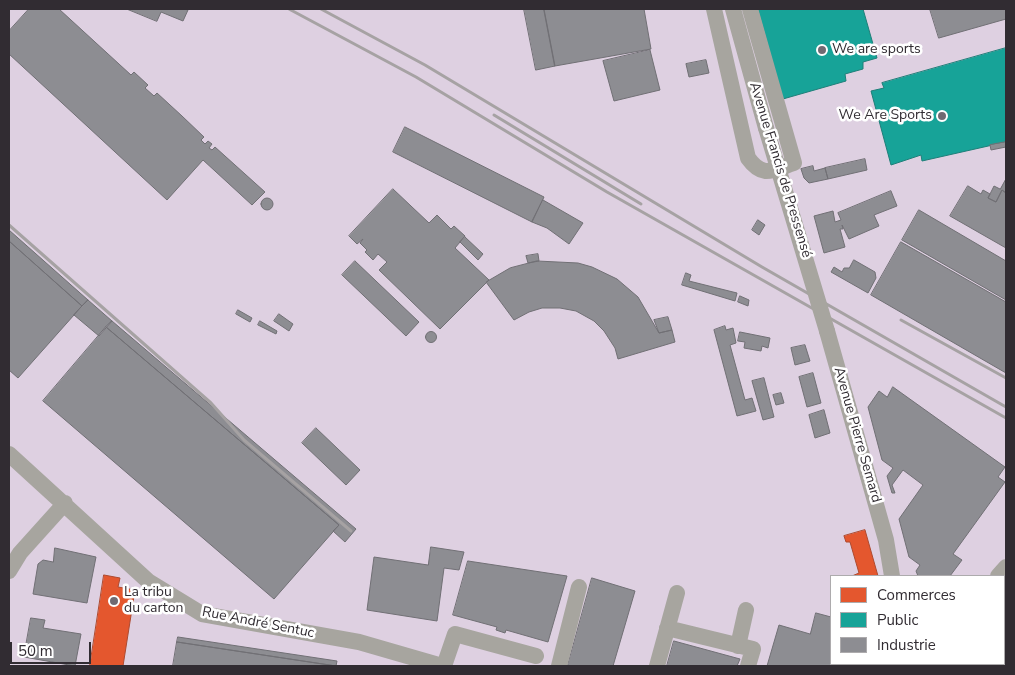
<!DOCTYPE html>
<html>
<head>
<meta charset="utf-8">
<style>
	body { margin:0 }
	#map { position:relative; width:1015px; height:675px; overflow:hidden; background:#e6dee8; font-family:"Nunito Sans",sans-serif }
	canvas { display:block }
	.frame { position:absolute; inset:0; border:10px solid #312c32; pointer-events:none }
	.legend { position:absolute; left:830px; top:575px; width:175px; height:90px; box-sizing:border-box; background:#fff; border:1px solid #adabad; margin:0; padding:6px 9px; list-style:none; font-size:15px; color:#312c32 }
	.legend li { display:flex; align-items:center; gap:10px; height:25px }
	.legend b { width:25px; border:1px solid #adabad }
	.scale { position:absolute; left:10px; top:642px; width:81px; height:22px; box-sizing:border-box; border:2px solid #312c32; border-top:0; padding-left:6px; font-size:15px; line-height:18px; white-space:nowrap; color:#312c32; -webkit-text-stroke:4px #fff; paint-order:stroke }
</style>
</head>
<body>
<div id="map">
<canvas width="1015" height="675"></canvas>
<div class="frame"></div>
<ul class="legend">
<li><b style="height:14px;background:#e4572e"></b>Commerces</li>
<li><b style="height:14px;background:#17a398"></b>Public</li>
<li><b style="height:14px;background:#8d8d92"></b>Industrie</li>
</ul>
<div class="scale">50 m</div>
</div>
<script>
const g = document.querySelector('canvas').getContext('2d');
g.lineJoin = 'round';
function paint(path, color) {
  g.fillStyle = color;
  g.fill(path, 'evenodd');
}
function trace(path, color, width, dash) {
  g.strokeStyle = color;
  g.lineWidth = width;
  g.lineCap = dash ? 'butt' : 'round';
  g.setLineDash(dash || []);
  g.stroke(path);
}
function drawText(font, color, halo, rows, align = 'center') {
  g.font = font + ' "Nunito Sans",sans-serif';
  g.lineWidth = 5;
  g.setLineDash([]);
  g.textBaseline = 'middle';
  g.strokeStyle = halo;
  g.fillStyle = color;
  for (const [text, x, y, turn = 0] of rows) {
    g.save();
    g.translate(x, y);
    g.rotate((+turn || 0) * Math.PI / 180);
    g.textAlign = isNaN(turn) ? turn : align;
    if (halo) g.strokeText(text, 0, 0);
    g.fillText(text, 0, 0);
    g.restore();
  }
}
paint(new Path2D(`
	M9 9H1006V666H9ZM831 576H1004V664H831Z`), '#ded0e1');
const shops = new Path2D(`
	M865 530 878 576H852L859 573 850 542H846L844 536Z
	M104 575 120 578 118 587 135 590 123 666H90Z`);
paint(shops, '#e4572e');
trace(shops, '#ae4a2f', 1);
const public = new Path2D(`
	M758 9H863L877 58 863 62V69L845 74 846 81 783 99Z
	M1006 48V142L922 161 921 155 891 165 871 91 884 88 882 83Z`);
paint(public, '#17a398');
trace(public, '#1f7f79', 1);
const industry = new Path2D(`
	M29 9H59L131 75 134 72 148 85 145 88 154 96 157 93 182 116 204 137 201 140 205 144 208 141 212 144 209 148 212 150 215 147 265 192 252 205 203 160 167 200 9 54V31Z
	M127 9H184L188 10 183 21 161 12 157 21Z
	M524 9H544L555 66 536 70Z
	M544 9H644L651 49 555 66Z
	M930 9H1006V19L939 38Z
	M650 50 660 90 614 101 603 61Z
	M706 60 709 73 689 77 686 64Z
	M405 127 544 197 532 222 393 152Z
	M1006 142V147L991 150 990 145Z
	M865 159 867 170 828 179 825 168Z
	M813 166 814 171 825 168 828 179 809 183 804 178 801 169Z
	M1006 179V193L1002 190 996 202 988 198 994 186 1000 189Z
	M968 186 981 194 983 190 990 194 988 198 996 202 1002 190 1006 193V248L950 216Z
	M393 189 429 223 437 215 451 229 454 226 465 236 455 248 489 280 440 329 379 270 387 262 378 254 373 260 365 252 367 250 360 243 363 239 357 244 349 236Z
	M891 191 897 206 874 215 879 226 849 239 842 225 843 229H840L845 247 824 253 814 216 833 211 835 222 841 220 838 213Z
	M261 204a6 6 0 1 1 12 0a6 6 0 1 1-12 0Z
	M543 200 583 223 569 244 547 228 532 222Z
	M919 210 1006 261V300L902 240Z
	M758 220 765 225 759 235 752 230Z
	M9 230 88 300 82 306 9 241Z
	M465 237 483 254 478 260 460 242Z
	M9 241 82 306 18 378 9 370Z
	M901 242 1006 302V373L871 295Z
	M538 254 539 261 528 263 526 256Z
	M854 260 875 272 876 278 868 293 831 272 834 267 842 272 844 268H849Z
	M355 261 419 322 406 336 342 275Z
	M537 261 578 263 592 267 617 279 638 297 659 333 672 330 675 342 618 359 615 348 604 331 594 321 576 311 560 308H542L529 312 514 320 486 282 510 268Z
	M686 273 691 275 689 281 737 293 735 301 682 285Z
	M740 296 749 300 748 306 738 302Z
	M88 300 112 321 99 336 74 315Z
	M238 310 252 318 250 322 236 314Z
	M279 314 293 324 289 331 274 321Z
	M668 317 672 330 659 333 654 320Z
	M112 321 356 529 345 542 333 531 339 525 106 327Z
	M260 321 277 331 276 334 258 325Z
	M725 326 726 330 733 328 736 343 730 345 745 400 752 398 756 411 737 416 714 330Z
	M106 327 339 525 274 599 43 401Z
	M425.5 337a5.5 5.5 0 1 1 11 0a5.5 5.5 0 1 1-11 0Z
	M740 332 770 338 768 348 762 346 761 351 744 348 745 342 738 341Z
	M805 345 810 361 795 365 791 348Z
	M813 373 821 403 807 407 799 377Z
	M764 378 774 417 763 420 752 381Z
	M893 387 1005 467 998 477 1005 482 953 554 962 560 950 576H918L916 571 920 565 909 557 899 519 923 485 903 470 892 485 895 493H892L887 476 893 468 882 460 868 407 879 391 887 397Z
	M781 393 784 403 776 405 773 395Z
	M824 410 830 433 815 438 809 415Z
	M316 428 360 470 346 485 302 443Z
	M431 547 464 552 459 570 444 568 437 621 367 610 374 557 428 565Z
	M55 548 96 557 87 603 33 594 38 564 43 560 53 562Z
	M468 561 567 576 548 642 506 630 505 633 496 630 497 627 453 615Z
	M592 578 635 591 613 666H571L568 665Z
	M816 613 831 617V664H841L840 666H767L779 625 810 634Z
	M31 618 45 620 43 628 81 634 75 666 24 657Z
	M178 637 337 661 336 666 177 642Z
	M674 641 740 659 737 666H667Z
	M177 642 336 666H173Z`);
paint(industry, '#8d8d92');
trace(industry, '#717075', 1);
trace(new Path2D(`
	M714 9 748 158C763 179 773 170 794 163L750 9
	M733 9 766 128
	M827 331 886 540 892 576
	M9 454 148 581 202 614 359 642 442 666
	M9 571 20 553 65 503
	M998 576 1006 567
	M667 628 753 649 748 666
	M738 646 746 610
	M919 664 920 666
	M939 664 940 666
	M444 666 455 634 536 656
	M559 666 579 587
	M657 666 677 593`), '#a7a59f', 16);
trace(new Path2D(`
	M289 9 416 77 607 192 1006 418
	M321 9 425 65 762 267 1006 407
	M494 115 641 204
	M9 225 211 403 244 440 351 531
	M901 320 1006 378`), '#a6a2a3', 3);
trace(new Path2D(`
	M766 128 827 331`), '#a7a59f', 16);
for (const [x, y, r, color] of [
	[822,50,5,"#706a72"],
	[942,116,5,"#706a72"],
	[114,601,5,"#706a72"]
]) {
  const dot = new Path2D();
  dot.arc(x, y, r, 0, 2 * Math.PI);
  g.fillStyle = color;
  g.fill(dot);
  trace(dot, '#fff', 2);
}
drawText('14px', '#312c32', '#fff', [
	["We are sports",832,50],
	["We Are Sports",932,116,"right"],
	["La tribu",124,593],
	["du carton",124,609]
], 'left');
drawText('14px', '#312c32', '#fff', [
	["Avenue Francis de Pressensé",780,170,73],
	["Avenue Pierre Semard",857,435,74],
	["Rue André Sentuc",258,623,11]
]);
</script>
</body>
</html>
